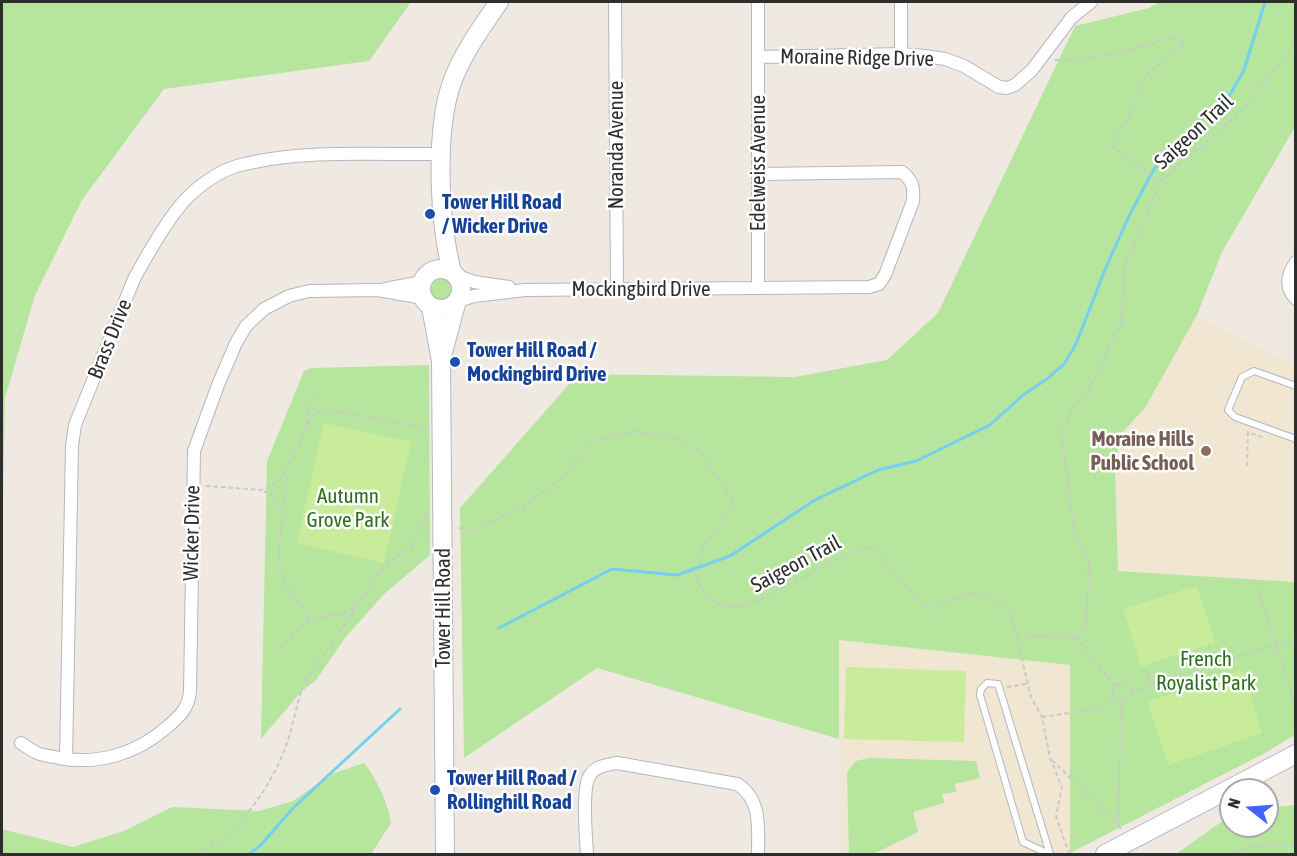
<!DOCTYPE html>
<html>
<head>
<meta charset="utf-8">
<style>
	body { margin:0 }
	#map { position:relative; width:1297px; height:856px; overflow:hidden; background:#efe9e1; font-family:"Asap Condensed",sans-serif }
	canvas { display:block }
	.frame { position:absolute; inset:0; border:3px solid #2e2e2e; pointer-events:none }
	.north { position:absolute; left:1219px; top:778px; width:60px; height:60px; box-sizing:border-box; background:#fff; border:2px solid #ababab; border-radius:50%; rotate:287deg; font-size:16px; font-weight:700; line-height:24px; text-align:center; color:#2e2e2e }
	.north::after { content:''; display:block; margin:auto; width:21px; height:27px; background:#4264fb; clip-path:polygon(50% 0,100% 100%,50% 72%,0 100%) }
</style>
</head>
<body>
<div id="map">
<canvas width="1297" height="856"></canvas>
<div class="frame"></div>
<div class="north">N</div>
</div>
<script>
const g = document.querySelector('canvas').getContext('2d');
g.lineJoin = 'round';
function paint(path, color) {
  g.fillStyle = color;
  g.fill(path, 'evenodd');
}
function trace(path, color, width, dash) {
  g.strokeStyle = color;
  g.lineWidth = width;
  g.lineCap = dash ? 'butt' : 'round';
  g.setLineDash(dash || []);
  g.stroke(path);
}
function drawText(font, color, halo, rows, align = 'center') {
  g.font = font + ' "Asap Condensed",sans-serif';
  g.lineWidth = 5;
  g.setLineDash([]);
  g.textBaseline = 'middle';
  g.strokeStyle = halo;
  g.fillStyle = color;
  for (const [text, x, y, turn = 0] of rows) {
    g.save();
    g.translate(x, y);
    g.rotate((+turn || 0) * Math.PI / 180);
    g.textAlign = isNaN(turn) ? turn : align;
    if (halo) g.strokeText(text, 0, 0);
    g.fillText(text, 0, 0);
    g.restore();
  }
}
paint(new Path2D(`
	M1197 315 1282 360 1295 364V582L1118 571 1115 467 1120 435 1145 408Z
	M839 640 1070 665V853L840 854Z`), '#f0e6d1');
paint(new Path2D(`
	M2 2H411L369 61 164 89 82 200 35 295 5 398 2 550Z
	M1160 2H1295V127L1222 252 1197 315 1145 408 1120 435 1115 467 1118 571 1295 582 1296 734 1265 753 1070 853V665L839 640V739L597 668 464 758 460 508 578 374 795 377 887 360 938 313 1075 26 1149 8Z
	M431 290a12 12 0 1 1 24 0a12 12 0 1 1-24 0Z
	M429 365 430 555 384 594 345 638 316 680 300 693 261 739 267 461 304 371 311 368Z
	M869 758 976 761 980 778 954 784 957 792 942 794 944 803 913 812 918 832 873 854H849L847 772 856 761Z
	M364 763C377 780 388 802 391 823L371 854H2V829L73 847 124 831 172 807 259 811 293 801 332 774Z
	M1295 805V854H1176L1231 815V826H1267V808Z`), '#b6e59e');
paint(new Path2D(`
	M324 423 411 442 384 563 297 543Z
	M1197 586 1215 643 1141 666 1123 609Z
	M846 667 966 671 964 742 844 739Z
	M1242 670 1262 733 1168 765 1147 702Z`), '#c9ec9a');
trace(new Path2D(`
	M499 628 612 569 677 575 730 556 815 500 878 470 916 461 990 425 1023 395 1047 379 1064 364 1076 344 1104 272 1129 216 1154 169 1201 119 1227 100 1244 70 1265 2
	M249 854 261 845 293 808 400 709`), '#75cff0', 3);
const lane = new Path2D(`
	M1296 386 1254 371 1242 377 1228 410 1235 417 1296 439
	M1049 854 1023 842 980 695 981 689 987 683 998 684 1050 854`);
const street = new Path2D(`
	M615 2 617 288
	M758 2V288
	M901 2V54
	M758 57 901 54 925 56 945 59 964 66 999 87 1007 88 1015 85 1032 70 1072 17 1091 2
	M1296 262C1287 275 1284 287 1296 299
	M456 275 474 282 509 287
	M385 289 422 282
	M458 301 474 296 525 290 869 287 879 284 885 275 913 201C914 187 913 181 902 172L758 174
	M21 743C26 746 31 750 37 753 43 756 52 756 59 758 98 765 136 754 166 728 179 717 189 708 190 691L194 451 218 385 236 343 246 326 264 309 289 296 309 291 378 290 423 298
	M66 759 72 446 75 425 134 279C146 257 172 211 190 195 205 181 225 168 245 164 307 149 379 155 442 154
	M587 854C586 838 582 790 589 777 594 766 607 765 617 763L737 784C762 799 758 829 758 854`);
const secondary = new Path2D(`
	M421 289a20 20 0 1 1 40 0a20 20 0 1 1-40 0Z
	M452 272C439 222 435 134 451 85 462 54 481 28 499 2
	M431 307 441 361 445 854
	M442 356 456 304
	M1105 854 1296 754`);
trace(lane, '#b4b7c1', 8);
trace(street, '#b4b7c1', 14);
trace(secondary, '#b4b7c1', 20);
trace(new Path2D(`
	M1055 60C1091 61 1139 48 1173 37L1185 43 1145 76 1135 104 1112 146 1160 182
	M307 424V415L312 394 322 395
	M1247 466 1248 432 1264 438
	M206 486 263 490 277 483 286 469
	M264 491 274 497 283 514
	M459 528H477L522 507 566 475 578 458 596 440 635 431 675 439 701 453 732 499 726 515 704 547 696 577 705 596 723 606 745 607 859 548 877 549 921 605 933 608 971 593 992 597 1011 613 1031 697 1042 717 1050 758 1062 787 1056 816 1069 854
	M1255 582 1296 708
	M354 608 344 613 309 619 280 573 279 549 288 467 313 414 329 410 429 429
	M1017 636 1079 637 1086 628 1089 564 1074 529 1061 432 1075 406 1088 392 1121 323 1125 267 1160 182 1241 111 1296 43
	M1074 637 1085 648 1115 687
	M1209 645 1214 664
	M280 649 309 619
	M1146 668 1149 685
	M1113 693a9 9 0 1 1 18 0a9 9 0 1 1-18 0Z
	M1007 687 1027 684
	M1131 693 1149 685 1296 638
	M1042 717 1103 708 1114 697
	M1052 760 1118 825
	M1121 829 1118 825 1121 702
	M197 854C237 836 271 787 286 746 293 726 296 705 304 684L384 566 412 546 428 512
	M1232 854C1251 844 1274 844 1296 847`), '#c9c9c9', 2, [4.5, 3]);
trace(lane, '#fff', 6);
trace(street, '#fff', 12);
trace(secondary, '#fff', 18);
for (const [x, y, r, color] of [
	[430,214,6,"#1a4fb4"],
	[455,362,6,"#1a4fb4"],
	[1206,451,6,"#8d6e63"],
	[435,790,6,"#1a4fb4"]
]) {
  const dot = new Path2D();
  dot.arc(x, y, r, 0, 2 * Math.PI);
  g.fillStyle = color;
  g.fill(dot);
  trace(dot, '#fff', 2);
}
drawText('21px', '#2e2e2e', '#fff', [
	["Moraine Ridge Drive",857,58,1],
	["Saigeon Trail",1194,132,-43],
	["Noranda Avenue",616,145,-90],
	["Edelweiss Avenue",758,163,-90],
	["Mockingbird Drive",641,289],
	["Brass Drive",110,339,-68],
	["Wicker Drive",192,533,-89],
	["Saigeon Trail",796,564,-28],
	["Tower Hill Road",443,608,-90]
]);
drawText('bold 21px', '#164399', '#fff', [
	["Tower Hill Road",442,202],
	["/ Wicker Drive",442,226],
	["Tower Hill Road /",467,350],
	["Mockingbird Drive",467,374],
	["Tower Hill Road /",447,778],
	["Rollinghill Road",447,802]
], 'left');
drawText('bold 21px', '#785e54', '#fff', [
	["Moraine Hills",1194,439],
	["Public School",1194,463]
], 'right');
drawText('21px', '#2c6e1b', '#fff', [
	["Autumn",348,496],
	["Grove Park",348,520],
	["French",1206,659],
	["Royalist Park",1206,683]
]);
</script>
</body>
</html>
